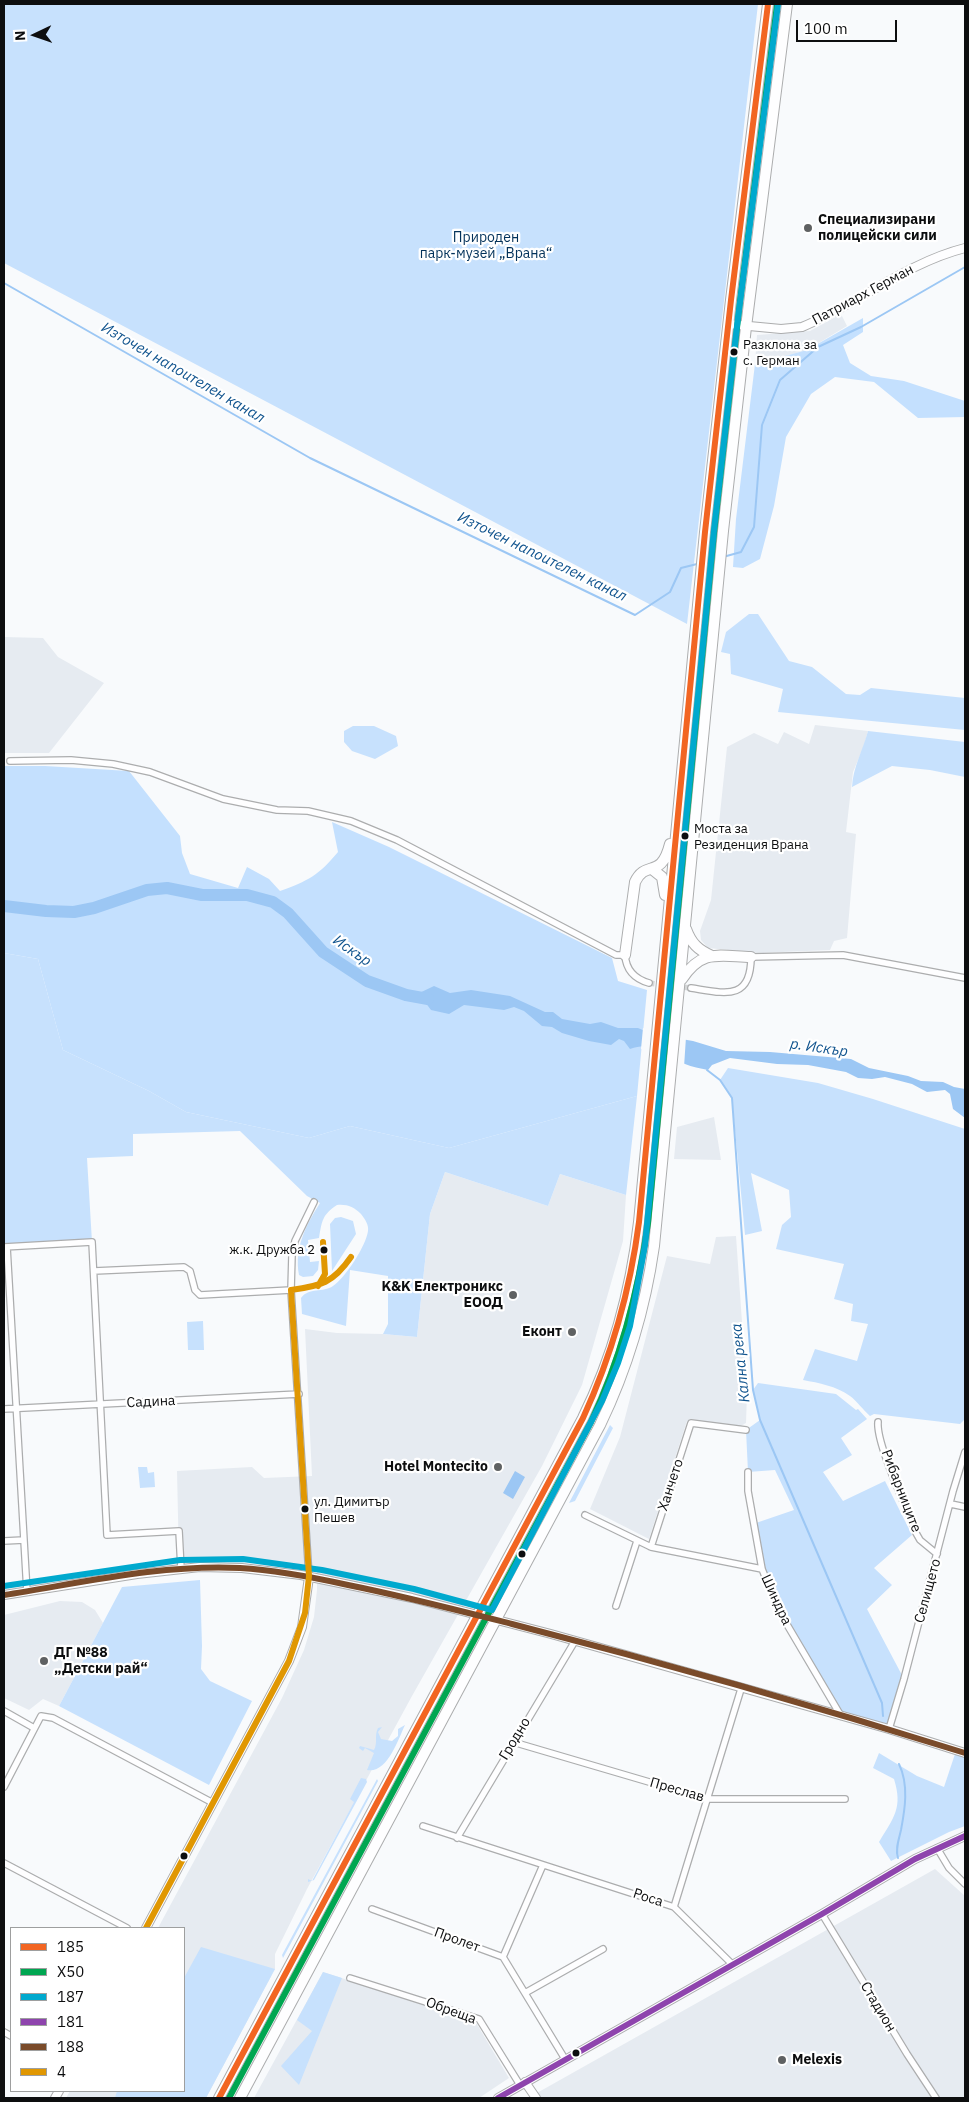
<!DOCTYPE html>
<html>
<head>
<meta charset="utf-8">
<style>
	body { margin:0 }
	#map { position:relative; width:969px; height:2102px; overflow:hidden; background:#f8fafc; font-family:"IBM Plex Sans",sans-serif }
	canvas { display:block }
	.frame { position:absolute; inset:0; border:5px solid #0d0e0f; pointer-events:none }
	.legend { position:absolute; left:10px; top:1927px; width:175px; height:165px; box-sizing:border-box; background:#fff; border:1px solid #9e9f9f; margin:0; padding:6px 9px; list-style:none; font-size:15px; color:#0d0e0f }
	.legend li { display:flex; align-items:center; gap:10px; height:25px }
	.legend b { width:25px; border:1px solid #9e9f9f }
	.north { position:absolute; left:10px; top:10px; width:50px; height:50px; -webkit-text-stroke:4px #fff; paint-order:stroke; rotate:267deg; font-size:14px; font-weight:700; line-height:20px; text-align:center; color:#0d0e0f }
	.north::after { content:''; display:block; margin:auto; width:18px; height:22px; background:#0d0e0f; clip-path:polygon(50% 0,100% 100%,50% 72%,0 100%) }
	.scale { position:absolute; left:796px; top:20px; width:101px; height:22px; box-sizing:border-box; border:2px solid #0d0e0f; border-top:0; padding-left:6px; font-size:15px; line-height:18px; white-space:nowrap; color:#0d0e0f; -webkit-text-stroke:4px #fff; paint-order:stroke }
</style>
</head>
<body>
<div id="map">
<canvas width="969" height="2102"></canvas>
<div class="frame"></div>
<ul class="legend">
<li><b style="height:6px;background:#f26522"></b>185</li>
<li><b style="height:6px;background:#00a651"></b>Х50</li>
<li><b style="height:6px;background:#00a9ce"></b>187</li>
<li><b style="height:6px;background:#8e44ad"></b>181</li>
<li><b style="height:6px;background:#7a4b2a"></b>188</li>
<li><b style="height:6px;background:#e09702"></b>4</li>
</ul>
<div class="north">N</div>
<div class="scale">100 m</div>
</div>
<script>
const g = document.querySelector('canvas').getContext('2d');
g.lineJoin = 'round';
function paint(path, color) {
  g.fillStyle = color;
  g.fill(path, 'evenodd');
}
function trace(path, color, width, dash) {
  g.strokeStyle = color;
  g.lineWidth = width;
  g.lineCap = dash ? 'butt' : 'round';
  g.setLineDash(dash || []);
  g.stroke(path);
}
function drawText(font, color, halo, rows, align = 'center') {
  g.font = font + ' "IBM Plex Sans",sans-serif';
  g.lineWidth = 4.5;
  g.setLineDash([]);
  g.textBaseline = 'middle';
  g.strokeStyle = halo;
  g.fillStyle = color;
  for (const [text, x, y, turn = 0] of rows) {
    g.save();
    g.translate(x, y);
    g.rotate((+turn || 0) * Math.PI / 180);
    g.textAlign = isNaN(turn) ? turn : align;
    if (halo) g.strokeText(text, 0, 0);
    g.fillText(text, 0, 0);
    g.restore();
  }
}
paint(new Path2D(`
	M841 314 847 326 807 350 755 364 757 335 810 331Z
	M4 637 43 638 58 657 104 683 49 753H4Z
	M815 725 868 731 864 746 853 772 846 832 856 834 847 938 834 941 830 950 758 953 708 948 701 940 700 931 711 900 727 747 754 733 778 744 784 732 809 744Z
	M714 1117 721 1160 674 1159 677 1127Z
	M445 1172 548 1206 560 1174 626 1195 623 1241 582 1385 542 1466 412 1696 307 1889 275 1954V1969L206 2098H66L70 2091H184V1928H158L282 1698 304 1650 314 1617 317 1590V1566L245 1559 179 1561 177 1471 252 1467 264 1478 312 1476 305 1329 337 1333 383 1334 417 1337 430 1214Z
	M736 1236 747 1394 746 1423 739 1427 687 1421 649 1539 590 1509 620 1437 667 1256 710 1264 716 1237Z
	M60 1601 82 1602 95 1610 103 1623 59 1706 43 1699 29 1710 4 1698V1615Z
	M935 1869 965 1896V2098H528Z
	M323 1972 475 2021 509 2078 479 2098H254Z`), '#e6ebf1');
paint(new Path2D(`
	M4 4H758L687 624 4 263Z
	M773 4H780L744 291 742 292 740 291 750 182Z
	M733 337 726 448 678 938H673L731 339Z
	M749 614H758L789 661 812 667 846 694 860 695 871 688 965 698V730L778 712 783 689 731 674 730 654 721 652 726 632Z
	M353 726H374L396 736 398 746 375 759 352 751 344 742V731Z
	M868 731 965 742V777L930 770 892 766 852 787C853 767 863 750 868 731Z
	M4 953 38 959 63 1050 149 1091 186 1112 309 1138 350 1126 449 1148 637 1096 626 1195 560 1174 548 1206 445 1172 430 1214 417 1337 383 1334 388 1324V1276L350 1270 346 1326 302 1314 301 1298C309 1287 323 1293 333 1286 345 1278 366 1246 368 1231 369 1225 365 1219 361 1214 354 1207 347 1204 337 1205 322 1215 322 1221 319 1238L308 1240 310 1262 319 1261 318 1270 313 1276 303 1277 299 1275C294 1248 306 1225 320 1203L307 1196 240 1131 133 1134V1156L87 1158 92 1242 4 1247Z
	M728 1068 818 1083 873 1099 965 1129V1419L960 1424 874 1414 870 1416C863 1410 857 1401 850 1396 836 1386 819 1383 803 1380L815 1349 857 1361 868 1324 851 1321 853 1304 834 1299 844 1264 776 1249 782 1225 791 1217 789 1190 751 1173 762 1231 745 1235 732 1098 720 1080Z
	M652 1160 657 1161 651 1225 642 1285 632 1322 615 1378 598 1414 495 1606 608 1378 628 1321 636 1285Z
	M341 1217 353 1221 356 1234 332 1271 330 1224 335 1218Z
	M203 1321 204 1350H188L187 1322Z
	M758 1383 836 1394 856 1410 858 1409 867 1419 841 1438 852 1455 823 1472 843 1501 885 1481 912 1535 874 1568 892 1585 867 1609 904 1679 889 1729 841 1716 779 1611 762 1569 753 1524 794 1510 775 1470 748 1472 746 1430 760 1420 753 1390Z
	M610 1425 613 1428 575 1501 569 1503Z
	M138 1467H147L148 1473 154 1472 155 1487 140 1488Z
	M200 1580 202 1646 201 1669 210 1681 252 1701 209 1785 59 1706 122 1587Z
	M475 1634 478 1636 232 2098H226Z
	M405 1725C398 1740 387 1774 367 1770L374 1753 365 1748 363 1751 359 1748 360 1746 374 1750C378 1743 374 1735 378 1728L382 1727 378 1732 381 1739 392 1741 398 1736V1729Z
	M879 1753 917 1776 944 1787 955 1754 965 1757V1826L949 1832 891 1861 879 1842C894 1817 903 1808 894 1779L873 1768Z
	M361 1778 366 1779 367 1782 314 1880 308 1882V1879L312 1881 354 1802 350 1799Z
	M377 1779 378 1781 283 1958 282 1955Z
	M201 1947 275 1969 206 2098H115L117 2091H184V1978Z
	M323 1972 342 1978 299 2085 281 2066 312 2031 297 2020Z`), '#c7e1fd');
paint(new Path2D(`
	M863 318V332L843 345 850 363 871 376 904 381 965 401V417L918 418 874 382 835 377 811 394 786 437 774 506 760 559 743 568 733 567 736 519 755 364 807 350Z
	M4 766H45L129 771 180 836 182 853 190 874 238 888 247 867 269 879 280 891C308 881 319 875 338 852L332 822 389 847 612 958 618 981 647 990 637 1096 449 1148 350 1126 309 1138 186 1112 149 1091 63 1050 38 959 4 953Z`), '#c4e0fe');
paint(new Path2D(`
	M434 986 450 993 471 990 510 996 545 1012H553L562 1019 590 1024 601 1022 618 1028H638L652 1034 693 1041 726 1051 770 1052 851 1059 869 1068 908 1076 921 1081 943 1082 954 1087 965 1089V1118L953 1109 950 1094 945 1090 927 1092 912 1084 885 1077 872 1079 858 1078 846 1072 808 1065 777 1064 730 1058 712 1065 708 1070C700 1068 692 1067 685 1064 664 1056 655 1040 630 1049L624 1041 619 1039 611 1045 589 1041 562 1033 552 1027 542 1026 524 1011 514 1007 504 1010 464 1005 449 1014 431 1010 425 1002 413 996Z
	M515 1471 525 1477 513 1499 503 1493Z`), '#9cc7f4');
paint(new Path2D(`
	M643 1028 652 1032 686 1037 684 1067 660 1052 641 1049Z`), '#f8fafc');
trace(new Path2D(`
	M4 283 310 458 635 615 670 592 681 568 697 564
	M723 557 741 552 754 527 762 425 780 380 818 347 861 327 965 267
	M707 561 716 559
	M707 1070 720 1080 732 1098 753 1390 760 1420 882 1703 883 1716
	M898 1858C895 1849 899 1839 901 1830 905 1809 909 1785 899 1764`), '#9cc7f4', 2);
trace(new Path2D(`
	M4 906 46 911 74 912 94 908 147 890 167 888 202 895H247L273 902 288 913 323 952 367 981 406 995 428 999`), '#9cc7f4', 12);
trace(new Path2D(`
	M649 983 691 988`), '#d5d7d8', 5.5, [5.5, 3]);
const street = new Path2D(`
	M10 761 71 760 113 764 150 772 223 799 277 810 308 811 351 821 397 840 616 955H625C626 970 635 979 649 983
	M691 988C724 993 751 1002 751 957L843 955 965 978
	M4 1247 92 1242 107 1535 179 1531 181 1569
	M7 1247 27 1592
	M94 1271 184 1267 190 1271 195 1290 200 1295 291 1290
	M4 1409 299 1394
	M878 1422C876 1444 907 1508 916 1533L920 1540 937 1554
	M748 1472V1491L762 1569 779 1611 841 1716
	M951 1504 965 1507
	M585 1515 651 1547 762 1569
	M4 1541 24 1540
	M651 1547 691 1423 746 1430
	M309 1577 291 1290 292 1255 295 1241 314 1202
	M616 1606 637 1541
	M4 1711 34 1728
	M889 1729 904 1679 953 1491 965 1452
	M513 1742 707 1799H845
	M4 1787 41 1716 53 1718 213 1803
	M423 1826 674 1907 732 1964
	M457 1838 575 1641
	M937 1848 949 1868 965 1884
	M4 1863 127 1928
	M674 1907 741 1689
	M372 1909 503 1957 565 2059
	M822 1914 907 2054 936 2098
	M503 1957 543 1865
	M350 1978 479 2019 520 2085
	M525 1993 603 1949
	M4 2032 11 2036`);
const secondary = new Path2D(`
	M728 324 781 329 802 327C858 304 906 263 965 248
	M4 1595 137 1574 200 1567 242 1568 301 1575 412 1598 551 1634 889 1729 965 1753
	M146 1928 289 1661 302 1627 309 1577
	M525 2082 536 2098
	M55 2098 59 2091
	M498 2098 822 1914 915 1859 965 1836`);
const highway = new Path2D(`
	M652 869 662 877 665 895
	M686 929C691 943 698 950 712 956
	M625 955 635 882C646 859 661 880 670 844
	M682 979C702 949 718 956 751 957
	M219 2098 583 1418C614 1355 631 1291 639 1222L705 532 731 300 768 4
	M240 2098 600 1425C628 1367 645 1309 654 1246L723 531 746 327 787 4`);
trace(street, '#acadae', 8);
trace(secondary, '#acadae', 10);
trace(highway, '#acadae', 12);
trace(street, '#fefeff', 5.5);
trace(secondary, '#fefeff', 8);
trace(highway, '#fefeff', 10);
trace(new Path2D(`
	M219 2098 583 1418C612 1355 630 1291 639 1222L705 532 731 300 768 4`), '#f26522', 6);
trace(new Path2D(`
	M229 2098 591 1422C621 1358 638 1293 648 1223L714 533 740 301 777 5`), '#00a651', 6);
trace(new Path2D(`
	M4 1586 180 1560 243 1559 322 1570 414 1589 492 1610 602 1401 618 1363 630 1326 645 1245 714 530 737 326 778 4`), '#00a9ce', 6);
trace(new Path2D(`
	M498 2098 822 1914 915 1859 965 1836`), '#8e44ad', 6);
trace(new Path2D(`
	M4 1595C81 1583 161 1564 240 1568 276 1570 312 1577 348 1585 403 1596 457 1610 512 1624 664 1663 815 1706 965 1753`), '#7a4b2a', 6);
trace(new Path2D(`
	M318 1286 325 1274 323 1242
	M291 1290C321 1286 333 1283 351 1257
	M146 1928 289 1661 305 1613 309 1576 291 1290`), '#e09702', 6);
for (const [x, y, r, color] of [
	[808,228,5,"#5f6162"],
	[734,352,4.5,"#0d0e0f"],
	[685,836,4.5,"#0d0e0f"],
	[324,1250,4.5,"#0d0e0f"],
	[513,1295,5,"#5f6162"],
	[572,1332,5,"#5f6162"],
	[498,1467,5,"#5f6162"],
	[305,1509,4.5,"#0d0e0f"],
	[522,1554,4.5,"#0d0e0f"],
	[44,1661,5,"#5f6162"],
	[184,1856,4.5,"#0d0e0f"],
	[576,2053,4.5,"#0d0e0f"],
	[782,2060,5,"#5f6162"]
]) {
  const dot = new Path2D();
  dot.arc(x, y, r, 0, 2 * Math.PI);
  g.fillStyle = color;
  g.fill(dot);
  trace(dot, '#fff', 2);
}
drawText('13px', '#0d0e0f', '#fff', [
	["Разклона за",743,345],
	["с. Герман",743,361],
	["Моста за",694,829],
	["Резиденция Врана",694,845],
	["ж.к. Дружба 2",315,1250,"right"],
	["ул. Димитър",314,1502],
	["Пешев",314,1518]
], 'left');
drawText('bold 14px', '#0d0e0f', '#fff', [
	["Специализирани",818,220],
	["полицейски сили",818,236],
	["K&K Електроникс",503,1287,"right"],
	["ЕООД",503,1303,"right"],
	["Еконт",562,1332,"right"],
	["Hotel Montecito",488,1467,"right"],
	["ДГ №88",54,1653],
	["„Детски рай“",54,1669],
	["Мelexis",792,2060]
], 'left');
drawText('14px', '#03325a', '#fff', [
	["Природен",486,238],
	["парк-музей „Врана“",486,254]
]);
drawText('14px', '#0d0e0f', '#fff', [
	["Патриарх Герман",863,295,-28],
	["Садина",151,1402,-3],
	["Ханчето",671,1485,-72],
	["Рибарниците",901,1491,69],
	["Селището",928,1591,-75],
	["Шиндра",776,1600,65],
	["Гродно",515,1739,-59],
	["Преслав",677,1790,16],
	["Роса",648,1898,18],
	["Пролет",457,1940,20],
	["Стадион",878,2007,59],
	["Обреща",451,2011,20]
]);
drawText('italic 15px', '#11548e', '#fff', [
	["Източен напоителен канал",183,373,30],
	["Източен напоителен канал",542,557,26],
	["Искър",352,951,35],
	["р. Искър",819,1048,8],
	["Кална река",741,1363,-96]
]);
</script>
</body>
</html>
